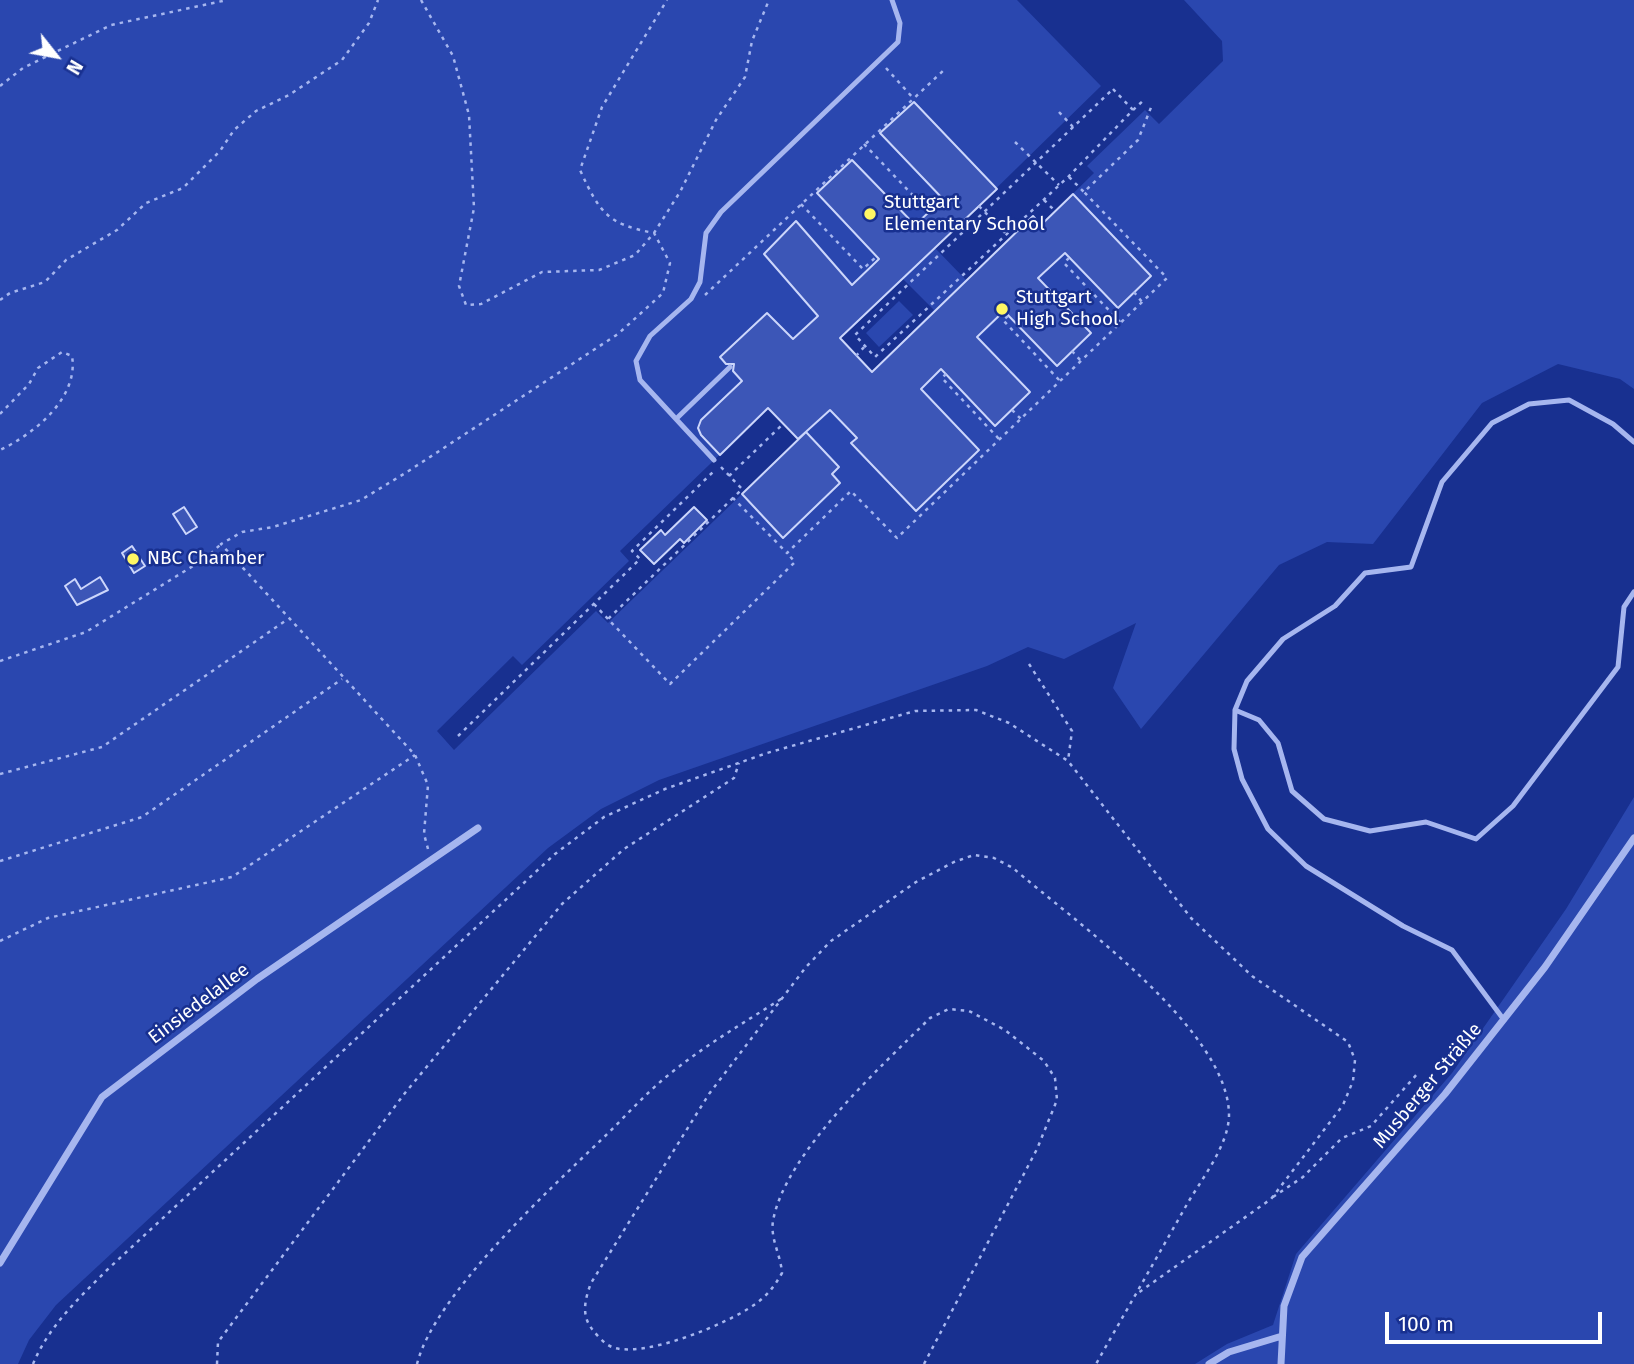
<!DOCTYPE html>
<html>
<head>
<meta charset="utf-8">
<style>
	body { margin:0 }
	#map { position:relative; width:1634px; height:1364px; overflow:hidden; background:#183090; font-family:"Fira Sans",sans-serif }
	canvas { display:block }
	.north { position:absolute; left:21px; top:21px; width:70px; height:70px; -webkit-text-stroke:5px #183090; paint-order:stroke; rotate:121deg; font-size:19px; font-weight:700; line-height:28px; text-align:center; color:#fff }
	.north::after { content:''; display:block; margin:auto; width:24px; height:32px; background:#fff; clip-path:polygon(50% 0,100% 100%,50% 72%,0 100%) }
	.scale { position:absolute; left:1385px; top:1312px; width:217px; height:32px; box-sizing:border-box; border:4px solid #fff; border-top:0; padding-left:9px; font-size:21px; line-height:24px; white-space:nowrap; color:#fff; -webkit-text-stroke:5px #183090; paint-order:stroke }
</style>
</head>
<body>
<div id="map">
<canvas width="1634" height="1364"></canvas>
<div class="north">N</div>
<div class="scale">100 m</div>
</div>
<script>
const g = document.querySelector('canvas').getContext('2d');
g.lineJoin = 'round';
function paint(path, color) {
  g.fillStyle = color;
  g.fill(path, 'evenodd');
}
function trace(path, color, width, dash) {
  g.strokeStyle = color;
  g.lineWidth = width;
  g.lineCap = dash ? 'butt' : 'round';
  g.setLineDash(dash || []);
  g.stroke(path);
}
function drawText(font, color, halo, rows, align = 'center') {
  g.font = font + ' "Fira Sans",sans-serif';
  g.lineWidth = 5;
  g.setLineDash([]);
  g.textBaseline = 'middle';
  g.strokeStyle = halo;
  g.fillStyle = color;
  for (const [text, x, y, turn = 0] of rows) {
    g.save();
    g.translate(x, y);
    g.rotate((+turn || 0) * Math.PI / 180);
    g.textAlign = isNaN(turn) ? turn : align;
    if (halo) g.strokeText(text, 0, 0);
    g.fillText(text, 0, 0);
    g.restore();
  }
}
paint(new Path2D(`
	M0 0H1017L1101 86 935 248 966 280 1033 216 1041 225 1094 173 1087 166 1145 110 1159 124 1223 61 1222 41 1184 0H1634V389L1620 379 1558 364 1482 403 1373 544 1327 542 1279 565 1141 729 1113 688 1136 623 1064 659 1028 647 987 666 659 780 601 809 548 848 56 1305 29 1340 18 1364H0ZM903 279 934 310 872 372 840 339ZM768 408 798 440 610 621 608 623 596 611 454 750 437 731 513 656 522 665 629 561 620 551Z
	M899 301 913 315 879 347 866 333Z
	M1634 797V1364H1195L1227 1344 1273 1325 1296 1254 1452 1073 1566 909Z`), '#2a47af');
const building = new Path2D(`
	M914 102 997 189 840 338 872 372 1033 216 1041 225 1073 194 1151 276 1118 308 1065 253 1038 278 1091 333 1057 366 1004 311 977 337 1030 392 995 426 941 369 921 389 979 450 916 511 851 443 857 438 830 410 798 439 768 408 720 455 701 435 698 428 701 420 742 381 733 371 734 364H726L720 357 767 313 793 339 818 316 764 254 796 221 852 285 879 259 817 193 852 160 915 225 943 199 880 133Z
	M806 432 839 467 832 474 840 483 783 538 742 494Z
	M184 507 197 527 186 534 173 514Z
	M694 507 707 520 684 543 680 539 654 564 640 550 661 530 665 535Z
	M132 546 145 566 134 573 122 553Z
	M100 577 108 590 77 605 65 586 75 579 81 589Z`);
paint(building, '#3c56b7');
trace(building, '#ccd6fb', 2);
trace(new Path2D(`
	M421 0 453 56 469 115 474 208 459 286 466 305 481 304 542 272 599 270 635 255 654 233 680 192 716 120 745 77 752 41 769 0
	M886 68 914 99
	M0 86 23 68 111 25 227 0
	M1113 89 1133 110 1068 177 875 357 855 335Z
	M1133 110 1145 99
	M1059 112 1073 127
	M1015 142 1059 185
	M864 144 925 208 939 195
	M1069 177 1084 192
	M1044 200 1055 211
	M801 204 863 269 877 256
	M979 206 1005 233
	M1069 258 1064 263 1121 323
	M1134 292 1142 302
	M705 295 945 69
	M0 300 10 293 45 282 66 260 117 230 146 203 183 188 220 151 234 130 256 111 289 95 342 60 369 23 378 0
	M1008 316 1003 320 1060 381
	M1072 351 1081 361
	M856 356 865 346
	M946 374 942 378 999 439
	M1012 410 1021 419
	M0 414 29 384 38 368 62 352 72 356C79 398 34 434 0 450
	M721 467 742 489 733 498 787 553 851 491 897 538 1167 278 1084 192 1138 140 1152 105
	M729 476 783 424
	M733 498 608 619 670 684 795 562 787 553
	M594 604 608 619
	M0 661 86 632 206 558 221 544
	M1029 664 1072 731 1068 761
	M458 736 640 559 632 551 715 470
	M0 774 102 747 288 619
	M428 849 424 834 428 785 415 755 221 544 242 532 273 527 361 500 407 472 618 334 663 293 670 263 654 233C607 224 600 213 580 170L602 107 667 0
	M0 861 142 817 342 679
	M0 941 48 918 232 877 415 755
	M1273 1197 1303 1177 1342 1138 1371 1126 1418 1073
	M33 1364C49 1326 78 1299 107 1270L555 854 604 817 665 789 767 753 915 711 976 710 1009 723 1068 761 1191 918 1252 976 1348 1042 1355 1060 1353 1081 1343 1105 1271 1199 1138 1293
	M217 1364 218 1342 405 1093 562 904 624 849 734 778 739 763
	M417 1364C434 1296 549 1190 601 1140 623 1119 643 1096 666 1077 702 1047 742 1024 781 999
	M924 1364 1037 1149 1057 1100 1055 1078 1044 1061 1005 1030 969 1011 949 1009 930 1018C882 1066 785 1153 773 1221 770 1238 781 1256 782 1273 774 1287 767 1296 754 1305 727 1324 643 1359 612 1347 604 1344 597 1335 592 1329 581 1315 585 1299 591 1283L709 1094 806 967 831 941 916 882 954 862 974 855 994 858 1013 868C1073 920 1230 1031 1229 1116 1228 1147 1200 1181 1186 1206 1156 1259 1126 1311 1096 1364`), '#a6b6ef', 2.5, [3.5, 5]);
trace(new Path2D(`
	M676 419 640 380 636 361 650 336 691 299 700 282 706 233 721 212 898 42 900 23 892 0
	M714 460 676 419 730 367
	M1235 710 1259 720 1278 743 1292 791 1324 819 1370 831 1426 822 1476 839 1513 806 1618 667 1624 607 1634 592
	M1504 1020 1452 950 1403 926 1306 866 1268 829 1242 779 1234 749 1235 710 1247 681 1283 639 1335 606 1365 573 1411 567 1442 482 1492 423 1529 404 1569 400 1613 424 1634 442`), '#a6b6ef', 5);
trace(new Path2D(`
	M0 1263 102 1097 257 979 478 828
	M1209 1364 1229 1352 1282 1336
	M1281 1364 1284 1306 1302 1257 1445 1094 1545 967 1634 838`), '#a6b6ef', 7);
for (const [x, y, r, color] of [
	[870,214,7,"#fff764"],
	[1002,309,7,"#fff764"],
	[133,559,7,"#fff764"]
]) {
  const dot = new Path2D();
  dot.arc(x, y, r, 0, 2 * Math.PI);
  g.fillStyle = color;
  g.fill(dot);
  trace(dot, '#183090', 2.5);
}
drawText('19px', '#fff', '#183090', [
	["Stuttgart",884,203],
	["Elementary School",884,225],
	["Stuttgart",1016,298],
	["High School",1016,320],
	["NBC Chamber",147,559]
], 'left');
drawText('19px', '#fff', '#183090', [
	["Einsiedelallee",199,1004,-37],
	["Musberger Sträßle",1428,1086,-50]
]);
</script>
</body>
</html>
